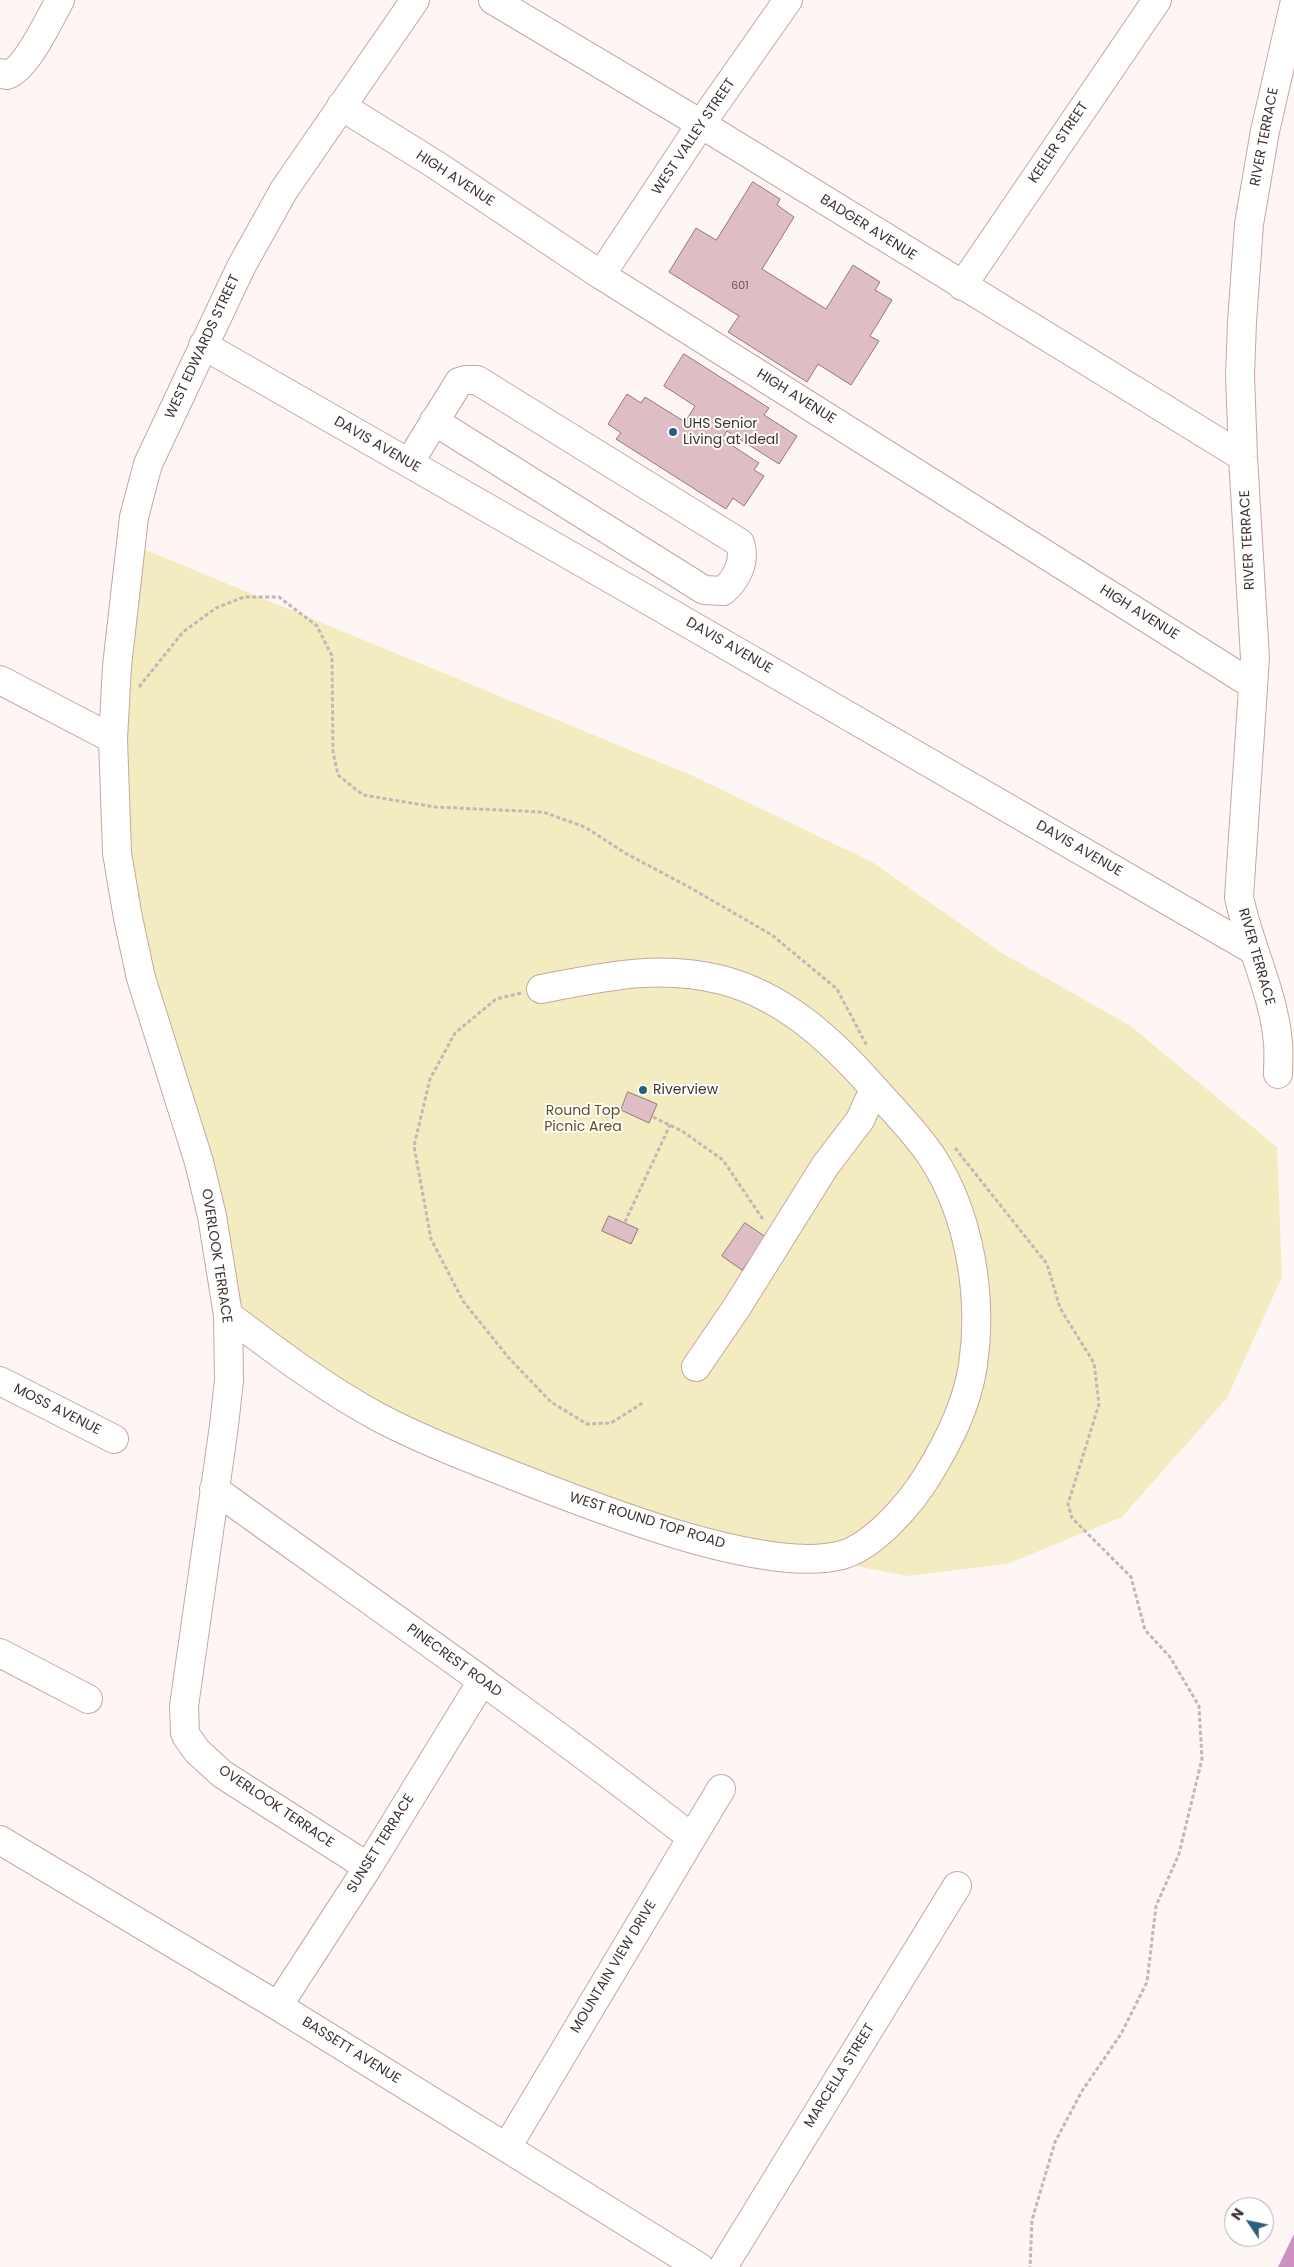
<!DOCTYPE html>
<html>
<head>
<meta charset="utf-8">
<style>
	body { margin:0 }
	#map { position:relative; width:1294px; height:2267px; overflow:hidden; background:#fdf6f4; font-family:Poppins,sans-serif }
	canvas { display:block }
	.north { position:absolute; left:1224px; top:2197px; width:50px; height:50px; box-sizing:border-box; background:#fff; border:1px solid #b3adac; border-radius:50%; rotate:304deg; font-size:14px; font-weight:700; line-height:20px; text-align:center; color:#40332f }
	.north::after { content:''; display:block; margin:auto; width:18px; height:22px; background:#2c5f7c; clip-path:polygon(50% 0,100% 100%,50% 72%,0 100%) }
</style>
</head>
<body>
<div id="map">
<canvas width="1294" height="2267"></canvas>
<div class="north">N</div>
</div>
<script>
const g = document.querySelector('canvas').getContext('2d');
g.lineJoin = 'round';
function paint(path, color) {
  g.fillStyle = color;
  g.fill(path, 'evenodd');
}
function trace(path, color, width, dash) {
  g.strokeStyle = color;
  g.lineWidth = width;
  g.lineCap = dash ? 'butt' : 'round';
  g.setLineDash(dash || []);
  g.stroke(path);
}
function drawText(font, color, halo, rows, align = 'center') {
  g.font = font + ' Poppins,sans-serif';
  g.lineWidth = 4;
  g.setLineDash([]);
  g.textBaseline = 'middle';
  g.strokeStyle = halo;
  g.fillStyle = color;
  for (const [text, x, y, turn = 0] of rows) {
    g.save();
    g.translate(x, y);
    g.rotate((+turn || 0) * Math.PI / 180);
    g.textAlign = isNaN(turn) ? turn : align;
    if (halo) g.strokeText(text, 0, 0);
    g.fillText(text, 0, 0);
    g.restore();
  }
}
paint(new Path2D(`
	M131 544 693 776 872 862 1002 953 1129 1025 1277 1147 1282 1277 1227 1398 1122 1517 1007 1564 908 1576 664 1530 427 1441 228 1315 141 978 113 739Z`), '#f3ecc0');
paint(new Path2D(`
	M1294 2234V2267H1278Z`), '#cb91c2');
const building = new Path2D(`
	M753 182 780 199 777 205 794 217 762 269 826 309 853 265 880 282 875 290 892 300 870 336 879 341 851 385 818 364 807 382 728 332 739 316 669 272 696 228 716 240Z
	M684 354 769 408 764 415 797 436 779 464 727 431 722 439 759 463 754 470 764 476 744 506 733 498 726 509 616 439 621 433 608 424 627 394 641 403 645 397 685 422 695 406 664 386Z
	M628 1092 657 1104 649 1123 621 1110Z
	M609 1216 638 1229 631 1244 602 1231Z
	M745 1223 766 1237 742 1270 722 1256Z`);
paint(building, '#dfbdc4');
trace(building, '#94767c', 1);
const minor = new Path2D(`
	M493 0 701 124 1243 457
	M0 73 7 75C26 70 50 18 60 0
	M341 106 436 165 601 275 1253 685
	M601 275 701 124 788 0
	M962 286 1157 0
	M203 345 653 603 1253 950
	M409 463 459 382 466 380H477L740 543C746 561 737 579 723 591L704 590 434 421
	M0 680 113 739
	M1278 1074C1278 1064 1279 1053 1278 1043 1274 993 1249 946 1239 897L1255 658 1243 457 1240 375 1242 322 1249 224 1265 131 1294 5
	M228 1315C277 1352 326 1389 380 1418 422 1440 467 1457 512 1475 589 1505 763 1576 842 1555 874 1546 911 1503 928 1475 949 1441 967 1405 973 1365 983 1297 970 1215 932 1157 915 1131 891 1108 870 1084 829 1038 783 996 722 980 658 964 604 977 541 989
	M696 1367 737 1307 825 1166 860 1120 874 1089
	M0 1381 114 1439
	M214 1489C374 1604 536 1716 691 1837
	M0 1653 88 1699
	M0 1840 278 2006 699 2267
	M368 1867 222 1774 197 1751 187 1737 185 1733 184 1706 224 1426 229 1380 228 1315 212 1216 199 1162 141 978 128 918 117 853 113 739 117 666 134 517 148 464 241 267 284 190 415 0
	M278 2006 368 1867 482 1681
	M507 2147 721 1789
	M723 2267 957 1886`);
trace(minor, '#c7a79f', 30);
trace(new Path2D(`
	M139 687 183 632 216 608 244 597H279L317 626 332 656 333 752 338 775 363 795 435 807 543 812 585 827 625 853 689 887 772 935 837 989 867 1046
	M521 993 496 999 455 1033 430 1079 414 1146 431 1239 463 1301 508 1357 551 1402 587 1424 611 1423 644 1402
	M653 1117 682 1131 723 1160 764 1221
	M955 1148 1047 1264 1060 1308 1094 1363 1099 1404 1068 1504 1072 1518 1131 1577 1145 1630 1170 1657 1199 1706 1202 1759 1179 1854 1156 1906 1147 1982 1121 2034 1082 2091 1055 2142 1032 2220 1030 2267
	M625 1222 670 1125`), '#c1b8b6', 3, [4, 2.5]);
trace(minor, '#fff', 28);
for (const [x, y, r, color] of [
	[673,432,5,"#2c5f7c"],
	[643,1090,5,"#2c5f7c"]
]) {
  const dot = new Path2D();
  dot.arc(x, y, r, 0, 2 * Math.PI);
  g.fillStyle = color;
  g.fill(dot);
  trace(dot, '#fff', 2);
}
drawText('11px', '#685654', null, [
	["601",740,286]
]);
drawText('14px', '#40332f', '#fff', [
	["WEST VALLEY STREET",694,137,-56],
	["RIVER TERRACE",1265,137,-79],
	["KEELER STREET",1059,143,-56],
	["HIGH AVENUE",455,179,33],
	["BADGER AVENUE",868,228,32],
	["WEST EDWARDS STREET",203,347,-65],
	["HIGH AVENUE",796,397,32],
	["DAVIS AVENUE",377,445,30],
	["RIVER TERRACE",1248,540,-93],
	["HIGH AVENUE",1139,613,32],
	["DAVIS AVENUE",729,646,30],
	["DAVIS AVENUE",1079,849,30],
	["RIVER TERRACE",1256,957,74],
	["OVERLOOK TERRACE",216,1256,81],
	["MOSS AVENUE",57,1410,27],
	["WEST ROUND TOP ROAD",647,1521,17],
	["PINECREST ROAD",454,1661,36],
	["OVERLOOK TERRACE",276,1807,34],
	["SUNSET TERRACE",381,1844,-58],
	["MOUNTAIN VIEW DRIVE",614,1967,-59],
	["BASSETT AVENUE",351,2051,32],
	["MARCELLA STREET",840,2076,-58]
]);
drawText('14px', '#40332f', '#fff', [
	["UHS Senior",683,424],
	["Living at Ideal",683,440],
	["Riverview",653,1090]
], 'left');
drawText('14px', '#5c531c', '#fff', [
	["Round Top",583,1111],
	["Picnic Area",583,1127]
]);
</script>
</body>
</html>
